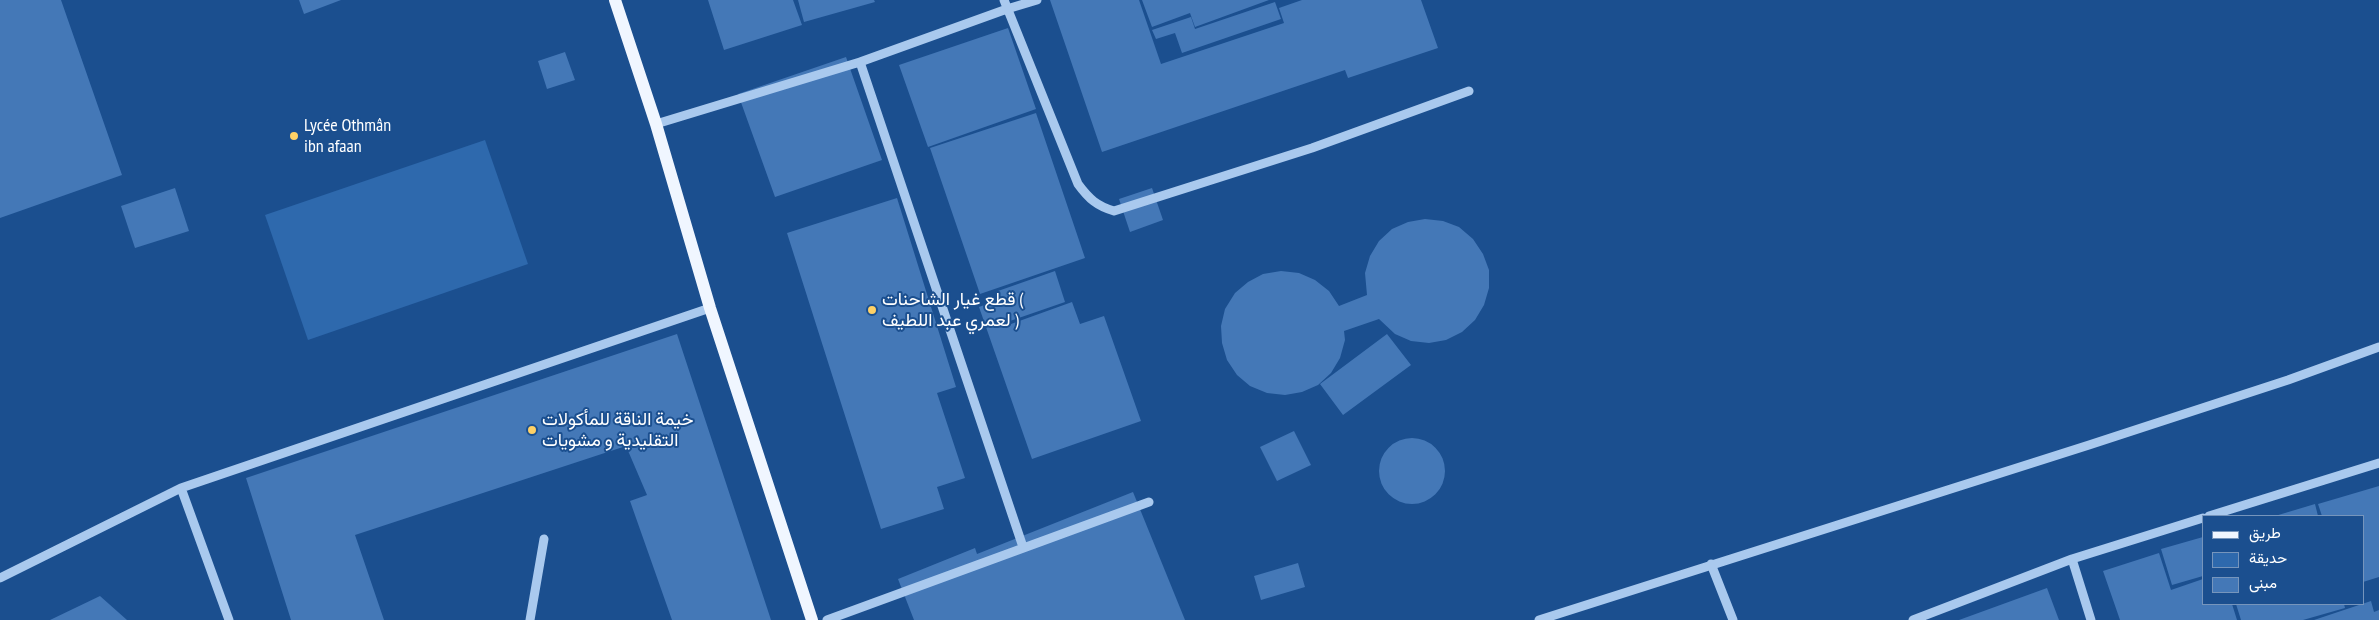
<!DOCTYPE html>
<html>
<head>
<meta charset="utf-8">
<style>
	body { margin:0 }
	#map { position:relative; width:2379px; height:620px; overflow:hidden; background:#1b4f8f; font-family:"PT Sans Narrow",Vazirmatn,sans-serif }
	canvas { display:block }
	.legend { position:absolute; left:2202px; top:515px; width:162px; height:90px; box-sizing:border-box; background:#1b4f8f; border:1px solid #7695bc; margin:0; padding:6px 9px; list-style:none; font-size:15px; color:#fff }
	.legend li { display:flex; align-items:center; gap:10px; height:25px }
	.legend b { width:25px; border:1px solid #7695bc }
</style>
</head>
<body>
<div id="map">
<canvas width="2379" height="620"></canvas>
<ul class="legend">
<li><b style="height:6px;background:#f0f6ff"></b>طريق</li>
<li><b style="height:14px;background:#2e69ad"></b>حديقة</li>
<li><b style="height:14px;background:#4478b7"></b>مبنى</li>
</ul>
</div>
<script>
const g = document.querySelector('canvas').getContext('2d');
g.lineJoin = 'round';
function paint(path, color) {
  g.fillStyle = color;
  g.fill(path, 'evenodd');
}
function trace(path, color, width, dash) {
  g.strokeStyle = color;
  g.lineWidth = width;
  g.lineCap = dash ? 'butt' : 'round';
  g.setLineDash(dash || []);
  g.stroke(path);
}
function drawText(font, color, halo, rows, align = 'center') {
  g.font = font + ' "PT Sans Narrow",Vazirmatn,sans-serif';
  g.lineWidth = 4;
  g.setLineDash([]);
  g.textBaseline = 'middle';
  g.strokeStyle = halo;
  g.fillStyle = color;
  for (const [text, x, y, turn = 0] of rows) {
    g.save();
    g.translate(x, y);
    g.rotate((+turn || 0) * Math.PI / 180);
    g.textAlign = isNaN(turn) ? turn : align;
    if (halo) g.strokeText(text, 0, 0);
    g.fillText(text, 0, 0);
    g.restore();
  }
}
paint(new Path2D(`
	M485 140 528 264 308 340 265 215Z`), '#2e69ad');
paint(new Path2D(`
	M0 0H61L122 175 0 218Z
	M299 0H341L304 14Z
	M708 0H793L802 25 724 50Z
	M798 0H874L875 2 804 22Z
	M1050 0H1139L1161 64 1284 23 1279 8 1302 0H1421L1438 48 1348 78 1345 70 1102 152Z
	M1142 0H1269L1195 27 1190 13 1152 27Z
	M1275 2 1281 19 1182 53 1175 33 1156 39 1152 30 1191 17 1195 29Z
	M1008 28 1036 109 928 147 899 65Z
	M565 52 575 80 547 89 538 61Z
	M846 57 882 160 775 197 738 94Z
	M1036 113 1085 258 980 294 930 148Z
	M175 188 189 231 135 248 121 206Z
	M1152 188 1163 220 1130 232 1119 199Z
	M897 198 956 387 937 393 965 478 937 487 944 509 881 529 787 233Z
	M1425 219 1443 221 1459 227 1473 239 1483 254 1489 270V288L1484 305 1475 320 1462 332 1446 340 1429 343 1411 341 1395 334 1379 319 1344 331 1345 340 1340 358 1331 373 1318 385 1302 392 1285 395 1267 393 1250 386 1237 375 1227 360 1222 343 1221 326 1225 309 1235 293 1248 282 1263 274 1281 271 1299 273 1315 280 1329 291 1339 306 1367 295 1365 273 1370 256 1379 241 1392 229 1408 222Z
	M1055 271 1065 302 1010 321 1011 324 1072 302 1080 324 1104 316 1141 421 1032 459 979 307 1001 299 998 291Z
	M677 334 771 620H672L630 501 647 495 626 446 355 535 384 620H291L246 478Z
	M1387 334 1411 365 1343 415 1320 384Z
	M1294 431 1311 465 1277 481 1260 447Z
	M1379 471a33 33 0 1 1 66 0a33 33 0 1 1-66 0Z
	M2379 486V577L2363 582V516H2322L2318 504Z
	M1133 492 1185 620H914L898 579 975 548 977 554Z
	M2315 504 2318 516H2275Z
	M2203 537V576L2172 585 2161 549Z
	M2159 553 2171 590 2203 579V604H2232L2237 620H2120L2103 571Z
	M1298 563 1305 587 1261 600 1254 576Z
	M2047 588 2059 620H1959Z
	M100 596 127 620H50Z
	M2371 601 2374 612 2379 610V620H2314Z
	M2236 604H2344L2345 608 2303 620H2241Z`), '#4478b7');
trace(new Path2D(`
	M1004 0 1078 184C1089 199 1097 206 1114 211L1312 148 1469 91
	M860 62 1007 9 1037 0
	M656 124 860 62 1023 547
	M181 488 229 620
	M2209 516 2379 463
	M2072 559 2091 620
	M1711 564 1733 620
	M0 578 181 488 710 308
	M530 620 544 539
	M827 620 1149 502
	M1539 620 2089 445 2288 380 2379 347
	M1913 620 2072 559 2203 518`), '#a9c9ee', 9);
trace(new Path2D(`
	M615 0 656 124 710 308 812 620`), '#f0f6ff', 12);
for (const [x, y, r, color] of [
	[294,136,5,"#ffd166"],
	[872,310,5,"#ffd166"],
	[532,430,5,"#ffd166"]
]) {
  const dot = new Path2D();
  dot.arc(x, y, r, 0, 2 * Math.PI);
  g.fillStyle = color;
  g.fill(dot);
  trace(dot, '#1b4f8f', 2);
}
drawText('18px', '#fff', '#1b4f8f', [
	["Lycée Othmân",304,126],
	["ibn afaan",304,147],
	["قطع غيار الشاحنات (",882,300],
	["لعمري عبد اللطيف )",882,321],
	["خيمة الناقة للمأكولات",542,420],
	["التقليدية و مشويات",542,441]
], 'left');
</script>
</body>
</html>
